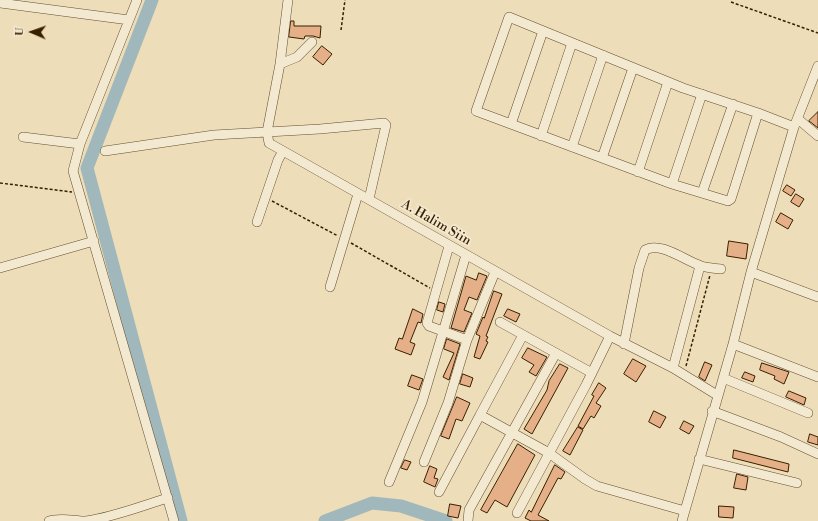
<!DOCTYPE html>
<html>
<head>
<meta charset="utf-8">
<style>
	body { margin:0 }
	#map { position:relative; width:818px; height:521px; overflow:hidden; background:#edddb8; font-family:"Libre Bodoni",serif }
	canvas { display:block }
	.north { position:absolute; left:12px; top:12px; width:40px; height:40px; -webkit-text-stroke:3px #f3e9d1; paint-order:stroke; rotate:272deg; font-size:11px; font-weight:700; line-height:16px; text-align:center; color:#381f00 }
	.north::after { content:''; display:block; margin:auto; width:14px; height:18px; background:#381f00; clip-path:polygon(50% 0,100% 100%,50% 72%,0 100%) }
</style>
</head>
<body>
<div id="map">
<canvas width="818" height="521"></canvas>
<div class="north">U</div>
</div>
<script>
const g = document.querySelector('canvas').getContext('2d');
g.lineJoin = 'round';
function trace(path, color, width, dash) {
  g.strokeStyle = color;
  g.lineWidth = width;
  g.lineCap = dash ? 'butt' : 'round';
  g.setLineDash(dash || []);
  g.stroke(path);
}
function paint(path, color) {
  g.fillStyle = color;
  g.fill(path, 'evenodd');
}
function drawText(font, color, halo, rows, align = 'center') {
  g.font = font + ' "Libre Bodoni",serif';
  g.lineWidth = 3.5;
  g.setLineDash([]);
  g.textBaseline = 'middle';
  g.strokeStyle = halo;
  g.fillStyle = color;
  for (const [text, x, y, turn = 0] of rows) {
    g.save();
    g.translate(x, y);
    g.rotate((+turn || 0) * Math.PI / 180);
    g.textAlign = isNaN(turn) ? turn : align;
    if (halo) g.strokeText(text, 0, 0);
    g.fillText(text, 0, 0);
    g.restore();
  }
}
trace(new Path2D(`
	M152 0 87 168 181 521
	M325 521 372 503 401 506 446 521`), '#a0b8bb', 13);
const building = new Path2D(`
	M291 21H294V26H321L320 38 313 36H305L304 39 289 37Z
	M322 46 332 54 323 65 313 57Z
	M818 112V128L809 121Z
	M787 185 795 190 791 196 783 191Z
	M796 194 804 199 799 207 791 202Z
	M781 213 793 220 788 229 776 222Z
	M729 241 748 244 746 259 727 256Z
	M479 273 487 276 477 300 469 297 464 310 472 313 464 332 451 328 466 276 476 280Z
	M494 291 502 294 486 336 488 337 486 341 488 342 480 359 474 357 480 336 476 334 483 317 484 318Z
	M439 302 445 304 443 312 437 310Z
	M413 309 423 314 421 323 418 322 410 342 415 344 411 355 395 349 399 338 402 339Z
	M508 309 520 314 516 322 504 316Z
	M447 339 460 344 449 380 443 377 454 353 444 349Z
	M528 348 547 357 536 376 529 372 534 365 522 358Z
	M633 359 646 366 636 382 624 374Z
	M705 362 712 365 705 381 699 377Z
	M762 363 789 372 784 384 774 379 775 376 760 370Z
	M560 364 568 368 532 434 524 429 547 390 549 381Z
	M745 372 755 376 753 382 742 378Z
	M463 374 473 378 470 387 460 384Z
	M412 375 423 379 419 390 408 386Z
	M599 383 606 388 596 403 601 406 594 418 591 416 583 429 578 426 594 396 592 395Z
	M789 391 806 398 804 405 786 397Z
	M457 397 470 403 462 421 456 419 449 439 441 436Z
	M654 411 666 417 660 428 649 422Z
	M684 421 694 426 689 434 680 429Z
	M578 427 583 430 570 455 563 451Z
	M810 434 818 437V445L808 442Z
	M518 444 535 455 507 507 495 500 487 513 481 510Z
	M734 450 789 464 788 472 733 458Z
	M405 460 411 462 407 470 401 468Z
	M555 465 565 472 561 479 558 478 538 515 549 521H531L525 518 529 510 531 512Z
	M430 466 437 469 434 478 438 479 435 487 424 482Z
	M737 474 748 477 746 490 734 488Z
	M450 504 461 506 458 518 448 516Z
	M719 506 734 507 733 518 719 517Z`);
paint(building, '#e5af87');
trace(building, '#381f00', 1);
const minor = new Path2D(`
	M137 0 80 144 73 171 174 521
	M288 0 280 64 267 132 269 143 610 336 673 368 717 395
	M0 3 129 20
	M280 64 297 57 312 42
	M758 113 731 199 728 201 672 184 476 111 509 17 683 88 758 113 794 127
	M798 119 818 136
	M511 124 543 31
	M541 136 572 43
	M23 137 80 144
	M572 147 603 55
	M105 151 214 135 320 129 384 123 386 125 369 199
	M602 158 633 68
	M638 172 668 82
	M672 184 702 94
	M702 193 733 104
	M257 222 278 160 283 151
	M449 246 427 323 429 326 467 340
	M0 268 94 241
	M751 272 818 297
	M330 287 358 194
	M500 322 592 373
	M523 335 480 415 549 453 585 479 597 486 685 511
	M624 344 639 268 645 250C660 241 684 260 699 265 705 268 713 268 721 269
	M733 344 818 377
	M673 368 700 266
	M723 378 808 413
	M712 411 781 437 818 454
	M699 459 797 483
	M424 462 448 403 467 340 495 272
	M389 482 422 402 466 255
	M439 492 480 415
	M517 513 586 385 610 336
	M49 521C61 517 74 521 86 521 114 517 141 506 168 498
	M468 521 469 510 556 353
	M682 521 733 344 751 272 794 127 818 66`);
trace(minor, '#654e2e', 10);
trace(new Path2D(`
	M731 2 818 33
	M341 30 345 0
	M0 183 72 192
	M272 201 338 236
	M351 243 430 288
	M686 366 710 275`), '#381f00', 1.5, [3, 2]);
trace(minor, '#f3e9d1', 9);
drawText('13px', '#381f00', '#f3e9d1', [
	["A. Halim Siin",436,223,30]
]);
</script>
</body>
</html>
